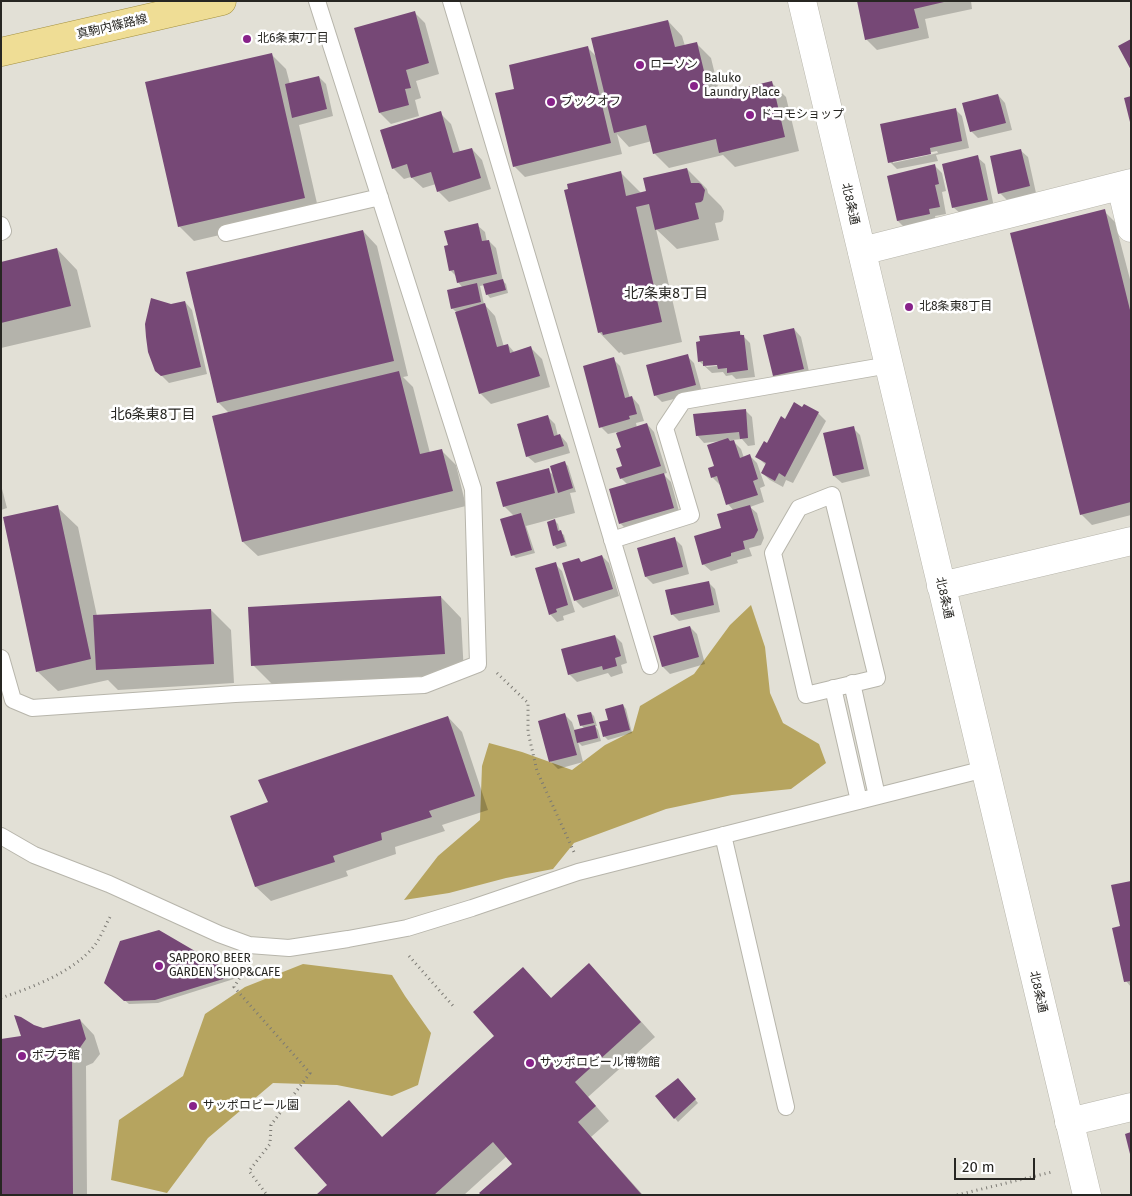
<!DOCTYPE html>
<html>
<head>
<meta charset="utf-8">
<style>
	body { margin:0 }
	#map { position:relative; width:1132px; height:1196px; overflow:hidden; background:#e2e0d6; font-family:"Fira Sans",sans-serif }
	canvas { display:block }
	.frame { position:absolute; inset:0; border:2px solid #272622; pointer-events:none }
	.scale { position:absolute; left:954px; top:1158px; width:81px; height:22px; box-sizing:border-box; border:2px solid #272622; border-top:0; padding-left:6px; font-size:15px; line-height:18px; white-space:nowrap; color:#272622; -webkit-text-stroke:4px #fff; paint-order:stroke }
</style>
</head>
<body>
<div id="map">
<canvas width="1132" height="1196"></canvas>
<div class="frame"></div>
<div class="scale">20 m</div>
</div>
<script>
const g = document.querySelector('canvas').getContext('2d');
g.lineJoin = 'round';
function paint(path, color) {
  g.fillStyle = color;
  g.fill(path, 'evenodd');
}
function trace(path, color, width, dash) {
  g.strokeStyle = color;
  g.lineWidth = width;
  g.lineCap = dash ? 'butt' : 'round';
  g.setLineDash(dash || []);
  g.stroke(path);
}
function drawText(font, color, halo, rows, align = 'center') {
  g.font = font + ' "Fira Sans","Noto Sans JP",sans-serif';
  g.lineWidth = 5;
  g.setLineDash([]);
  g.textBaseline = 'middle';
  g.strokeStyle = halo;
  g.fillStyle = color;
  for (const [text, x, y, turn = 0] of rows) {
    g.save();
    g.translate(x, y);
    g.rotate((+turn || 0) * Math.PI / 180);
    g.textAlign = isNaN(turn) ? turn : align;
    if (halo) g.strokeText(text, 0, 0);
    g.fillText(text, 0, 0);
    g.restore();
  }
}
paint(new Path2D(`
	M751 605 765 647 770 693 783 723 819 744 826 763 791 789 732 795 666 809 574 843 553 869 506 878 449 893 404 900 438 856 480 820 482 766 489 743 522 752 572 770 605 745 633 731 640 706 694 674 730 625Z
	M303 964 392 975 405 996 431 1033 418 1085 392 1096 337 1085 273 1083 208 1138 167 1193 111 1180 119 1120 183 1076 205 1014 245 987Z`), '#b6a45f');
paint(new Path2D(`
	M858 1H971L972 9 925 19 929 38 877 50 866 39Z
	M414 12 425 23 439 74 416 81 421 98 415 100 419 116 391 124 380 113Z
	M668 21 682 36 685 46 696 43 711 58 720 95 771 82 786 97 799 151 735 167 723 155 669 168 655 154 652 141 629 147 617 134 622 154 525 177 514 166 516 90 587 47 596 56Z
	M272 55 286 69 290 84 319 77 326 84 333 116 299 125 319 212 194 241 179 226Z
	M998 95 1005 103 1012 130 978 138 971 131Z
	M955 109 962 116 969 148 936 155 938 161 897 169 890 162ZM937 151 938 153 893 163V160Z
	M440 113 451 124 460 152 472 149 482 160 491 189 449 202 438 191 436 184 423 188 411 177 404 179 393 168Z
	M1020 150 1028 157 1036 193 1007 200 1000 193Z
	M977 157 985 164 994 207 961 214 953 207Z
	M935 166 942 173 946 191 942 192 946 214 935 216 936 221 905 228 898 221 888 176Z
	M687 169 707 189 708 193 721 206 724 211 723 220 721 222 715 223 719 240 677 249 656 229 682 342 624 355 621 352 619 353 599 332 621 173 642 194Z
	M1104 211 1115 222 1131 283V515L1092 525 1081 514Z
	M477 225 485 232 487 242 489 241 496 248 503 281 506 284 508 293 490 298 487 294 485 285 480 286 484 304 495 316 504 347 508 345 515 353 531 348 542 359 550 387 491 404 480 393 456 311H455L452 308 463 288 458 282 456 276 450 270 449 246Z
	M363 231 377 246 408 376 403 377 413 387 430 453 442 451 456 465 466 506 258 556 243 542 229 413 218 402Z
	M57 249 77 270 91 327 1 348V263Z
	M185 302 192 310 207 374 169 383 156 370 171 305Z
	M794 329 801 337 810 376 781 383 774 376Z
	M740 333 750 343 755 377 736 379 732 375 726 376 723 372 712 373 699 361ZM723 363 724 365 707 367 704 365Z
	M687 356 694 363 702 392 662 402 655 395Z
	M613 359 620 366 630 398 632 397 639 405 644 421 636 423 637 428 647 424 654 432 667 473 663 474 671 482 680 515 627 530 620 523 628 485 621 478 623 467 622 448 617 432 608 434 601 427Z
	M804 406 818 413 826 421 793 483 786 480 783 487 770 480 762 473 766 465 757 457 785 420 803 409Z
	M745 410 752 417 755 445 748 446 742 439 732 440 741 449 744 458 750 456 757 463 765 486 760 488 764 502 750 507 757 513 764 538 761 545 749 548 752 556 737 560 738 563 711 571 703 564 734 511 728 504 720 485 713 478 710 469 716 467 721 441 704 443 697 435Z
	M547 416 555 424 558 436 560 435 567 443 570 453 535 463 527 456Z
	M853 428 860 435 870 476 842 483 834 476Z
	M565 463 568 466 576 492 570 493 575 513 526 526 535 553 516 558 513 555 514 516 504 506 548 470 554 476Z
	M1 485 7 508 1 510Z
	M57 507 78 527 97 616 211 610 231 630 234 683 118 690 108 680 58 691 37 671Z
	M555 521 558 524 560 532 564 535 567 546 557 549 554 545Z
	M675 539 682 546 689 574 653 584 646 577 639 548Z
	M602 556 609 563 619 596 583 608 576 601 564 564 579 559 582 563Z
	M555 564 562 571 575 612 563 616 564 620 557 622 550 614Z
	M708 582 715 589 720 612 679 621 672 614Z
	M441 597 461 618 464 674 273 685 253 665Z
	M690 627 697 634 705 664 670 674 663 667 655 637Z
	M615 636 622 643 627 663 621 665 623 673 611 677 608 673 577 682 569 674Z
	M623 705 626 709 632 733 608 740 605 737 601 723 610 721Z
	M591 713 594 716 597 726H595L598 730 601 741 582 746 578 742 583 762 558 769 550 761 565 715 572 722 575 731 585 729 581 725Z
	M448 717 462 732 488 810 442 825 445 831 395 847 396 854 346 871 348 876 271 901 256 887 232 816 269 803Z
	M1131 882V987L1126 981 1122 927Z
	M159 932 235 976 237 978 158 1003 129 1004 108 986Z
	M523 969 552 999 603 979 655 1037 588 1097 609 1121 591 1137 643 1195H482L514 1164 507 1156 464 1195H318L496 1037Z
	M80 1020 94 1035 100 1054 93 1063 86 1066 87 1195H1L23 1037 34 1026 43 1029Z
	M681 1083 698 1103 678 1122 657 1096Z`), '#0003');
paint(new Path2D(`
	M857 1H944V2L914 9 919 28 865 40Z
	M415 11 429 63 406 70 411 88 405 89 409 105 379 113 354 28Z
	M668 20 675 47 697 42 710 96 772 81 785 137 719 153 716 139 653 154 646 125 614 133 591 38Z
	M1131 39V70L1118 46Z
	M588 46 611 143 513 167 495 93 514 89 509 65Z
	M272 53 305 198 178 227 145 82Z
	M319 76 327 109 292 118 285 84Z
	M998 94 1006 123 970 132 962 103Z
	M1131 96V122H1130L1124 98Z
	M956 108 962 141 930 148 931 154 888 163 880 124Z
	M441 111 453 153 472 148 481 178 437 192 431 172 411 178 407 164 392 169 380 130Z
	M1021 149 1030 186 998 194 990 156Z
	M978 155 988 200 952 208 942 164Z
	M935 164 939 184 935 185 940 207 929 209 930 214 897 221 887 176Z
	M687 168 691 183H699L701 184 705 190 703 200 701 202 695 203 699 219 655 230 649 204 636 207 662 322 603 335 602 332 598 333 564 190 568 189 567 184 621 171 626 196 646 191 643 178Z
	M1105 209 1131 314V502L1080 515 1010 233Z
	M478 223 482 241 489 240 497 274 457 283 454 270 449 271 444 246 448 245 444 231Z
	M363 230 394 361 217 403 186 272Z
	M57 248 71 306 1 323V262Z
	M503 279 506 290 486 295 483 284Z
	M477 283 481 302 451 309 447 290Z
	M151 298 171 304 185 301 201 367 161 376 155 371 148 352 146 337 145 324Z
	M485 303 497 347 508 344 510 353 531 346 540 376 479 394 455 312Z
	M794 328 804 369 773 376 763 335Z
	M740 331V335H744L748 370 727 373V368L718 369 717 365 703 366V361L698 362 696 342 700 341 699 336Z
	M688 354 696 385 654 396 646 365Z
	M614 357 625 398 632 396 637 414 629 416 630 419 599 428 583 366Z
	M399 371 420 454 442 449 453 491 242 542 212 416Z
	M794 402 802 407 804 404 819 412 785 477 779 473 775 481 761 473 766 463 755 457 764 441 767 443 781 416 785 419Z
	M746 409 748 438 740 439 739 432 696 436 693 414Z
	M548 415 554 436 560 434 564 446 526 457 517 424Z
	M647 423 661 466 620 479 616 468 622 466 616 449 621 447 616 433Z
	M854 426 864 469 833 476 823 433Z
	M728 438 730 441 734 440 740 458 750 454 758 479 753 481 758 495 726 505 717 476 711 478 708 468 714 466 707 445Z
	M565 461 573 488 558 493 550 466Z
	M549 468 555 493 503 507 496 482Z
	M664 473 674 508 619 524 609 489Z
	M58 505 91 659 36 672 3 517Z
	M750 505 758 530 754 538 743 541 745 549 731 553V556L702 565 694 536 721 528 717 514Z
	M521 513 532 550 511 556 500 519Z
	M555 519 558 531 561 530 565 542 553 546 547 522Z
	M675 537 683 567 645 577 637 548Z
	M602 555 613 589 574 601 562 563 579 558 581 562Z
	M556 562 568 605 556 609 557 612 549 615 535 568Z
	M709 581 714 605 671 615 665 590Z
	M441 596 445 654 251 666 248 607Z
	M211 609 214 664 96 670 93 615Z
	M690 626 699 657 662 667 653 636Z
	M615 635 621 656 615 658 617 666 603 670 602 666 568 675 561 649Z
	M623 704 630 730 603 737 599 722 608 720 605 709Z
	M591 712 594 723 580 726 577 715Z
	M565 713 577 755 549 762 538 721Z
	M448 716 475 796 429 811 432 817 381 833 382 840 333 856 335 862 255 887 230 816 268 802 258 780Z
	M595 725 598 738 577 743 574 730Z
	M1131 881V981L1124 982 1112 928 1120 926 1111 885Z
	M159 930 236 975 155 1000 124 1001 104 983 120 941Z
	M589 963 641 1022 575 1082 596 1106 578 1122 642 1195H481L479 1193 512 1164 493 1142 434 1195H316L327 1185 294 1148 349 1100 382 1137 494 1036 473 1012 523 967 551 998Z
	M14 1015 21 1017 34 1025 43 1028 80 1019 86 1039 79 1049 72 1052 73 1195H1V1039L21 1036Z
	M678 1078 696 1099 674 1119 655 1096Z
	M1131 1132V1154H1130L1125 1134Z`), '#764876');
const service = new Path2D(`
	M451 1 650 666
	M1 225 3 231 1 232
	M226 233 380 197
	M832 495 877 678 806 695 773 553 799 508Z
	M612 540 691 515 665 428 683 401 889 365
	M1 658 13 700 32 708 235 694 424 685 478 664 473 489 317 1
	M852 683 877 796
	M833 688 859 801
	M723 835 786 1107
	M1 836 34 855 109 884 219 934 249 945 289 948 348 939 407 928 472 908 578 872 985 769`);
const minor = new Path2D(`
	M1121 186 1131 228
	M862 251 1131 183
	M1069 1122 1131 1107`);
const tertiary = new Path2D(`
	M802 1 1087 1195
	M941 586 1131 541`);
const primary = new Path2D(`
	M1 52 222 1`);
trace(service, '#b7b5ab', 18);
trace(minor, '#b7b5ab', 29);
trace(tertiary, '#b7b5ab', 29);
trace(primary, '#a28f3f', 29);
trace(new Path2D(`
	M497 673 528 703V732L537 771 574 852
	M409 956 455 1008
	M242 974 234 987 310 1073 271 1125 270 1144 249 1171 267 1195
	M1 998C33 987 74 972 95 945 101 937 105 926 110 917
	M957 1195 1052 1172`), '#7c7a74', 3, [1, 4]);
trace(service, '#fff', 16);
trace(minor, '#fff', 28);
trace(tertiary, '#fff', 28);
trace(primary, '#efdd95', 28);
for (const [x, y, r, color] of [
	[247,39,5,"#88228a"],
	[640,65,5,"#88228a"],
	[694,86,5,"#88228a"],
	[551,102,5,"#88228a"],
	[750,115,5,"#88228a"],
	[909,307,5,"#88228a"],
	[159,966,5,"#88228a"],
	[22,1056,5,"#88228a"],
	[530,1063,5,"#88228a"],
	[193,1106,5,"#88228a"]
]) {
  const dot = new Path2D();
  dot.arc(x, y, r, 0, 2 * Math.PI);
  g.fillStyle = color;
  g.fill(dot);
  trace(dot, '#fff', 2);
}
drawText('12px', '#272622', '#fff', [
	["真駒内篠路線",112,27,-13],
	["北8条通",850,204,77],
	["北8条通",944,598,77],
	["北8条通",1038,992,77]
]);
drawText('12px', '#272622', '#fff', [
	["北6条東7丁目",257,39],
	["ローソン",650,65],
	["Baluko",704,79],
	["Laundry Place",704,93],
	["ブックオフ",561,102],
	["ドコモショップ",760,115],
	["北8条東8丁目",919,307],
	["SAPPORO BEER",169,959],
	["GARDEN SHOP&CAFE",169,973],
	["ポプラ館",32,1056],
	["サッポロビール博物館",540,1063],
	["サッポロビール園",203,1106]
], 'left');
drawText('14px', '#272622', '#fff', [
	["北7条東8丁目",666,294],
	["北6条東8丁目",153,415]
]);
</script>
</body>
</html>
